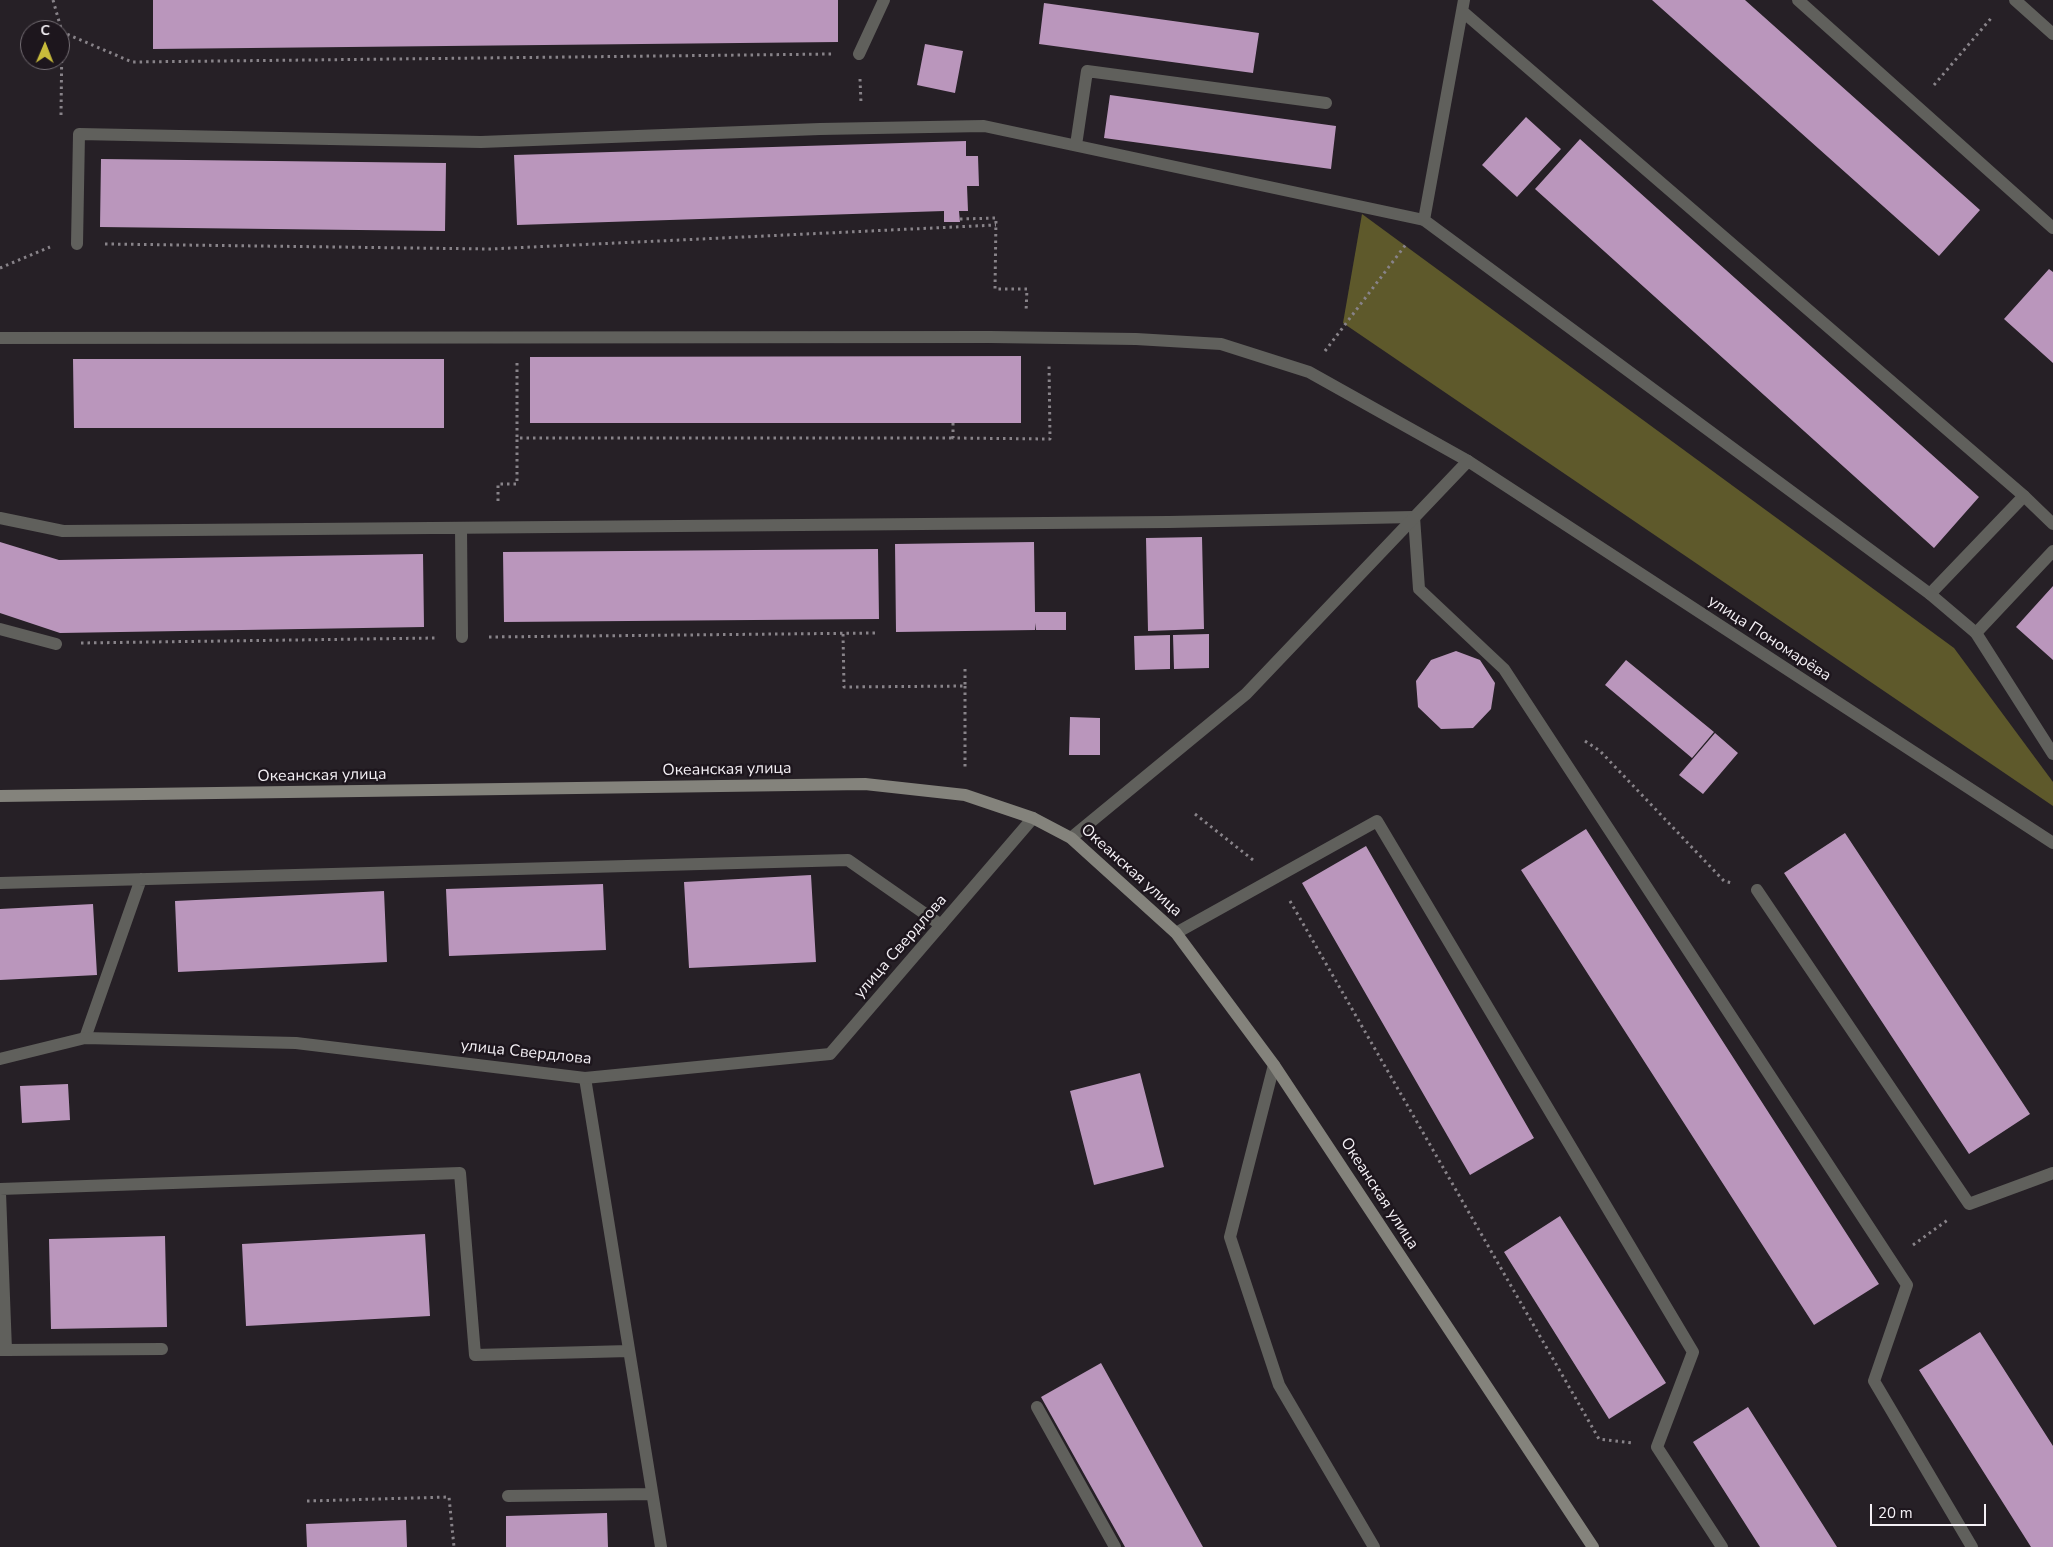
<!DOCTYPE html>
<html>
<head>
<meta charset="utf-8">
<style>
	body { margin:0 }
	#map { position:relative; width:2053px; height:1547px; overflow:hidden; background:#262026; font-family:"Nunito Sans",sans-serif }
	canvas { display:block }
	.north { position:absolute; left:20px; top:20px; width:50px; height:50px; box-sizing:border-box; background:#1d161d; border:1px solid #736d73; border-radius:50%; rotate:1deg; font-size:14px; font-weight:700; line-height:20px; text-align:center; color:#f4f0f5 }
	.north::after { content:''; display:block; margin:auto; width:18px; height:22px; background:#c8bb3b; clip-path:polygon(50% 0,100% 100%,50% 72%,0 100%) }
	.scale { position:absolute; left:1870px; top:1504px; width:116px; height:22px; box-sizing:border-box; border:2px solid #f4f0f5; border-top:0; padding-left:6px; font-size:15px; line-height:18px; white-space:nowrap; color:#f4f0f5; -webkit-text-stroke:4px #1d161d; paint-order:stroke }
</style>
</head>
<body>
<div id="map">
<canvas width="2053" height="1547"></canvas>
<div class="north">С</div>
<div class="scale">20 m</div>
</div>
<script>
const g = document.querySelector('canvas').getContext('2d');
g.lineJoin = 'round';
function paint(path, color) {
  g.fillStyle = color;
  g.fill(path, 'evenodd');
}
function trace(path, color, width, dash) {
  g.strokeStyle = color;
  g.lineWidth = width;
  g.lineCap = dash ? 'butt' : 'round';
  g.setLineDash(dash || []);
  g.stroke(path);
}
function drawText(font, color, halo, rows, align = 'center') {
  g.font = font + ' "Nunito Sans",sans-serif';
  g.lineWidth = 5;
  g.setLineDash([]);
  g.textBaseline = 'middle';
  g.strokeStyle = halo;
  g.fillStyle = color;
  for (const [text, x, y, turn = 0] of rows) {
    g.save();
    g.translate(x, y);
    g.rotate((+turn || 0) * Math.PI / 180);
    g.textAlign = isNaN(turn) ? turn : align;
    if (halo) g.strokeText(text, 0, 0);
    g.fillText(text, 0, 0);
    g.restore();
  }
}
paint(new Path2D(`
	M1362 214 1954 648 2053 782V806L1343 323Z`), '#5e592b');
paint(new Path2D(`
	M153 0H838V42L153 49Z
	M1652 0H1745L1980 210 1939 256Z
	M1044 3 1259 33 1253 73 1039 44Z
	M925 44 963 51 955 93 917 85Z
	M1110 95 1336 126 1331 169 1104 138Z
	M1526 117 1561 149 1517 197 1482 165Z
	M1580 139 1979 497 1934 548 1535 189Z
	M966 141V156H978L979 186H967L968 211H959L960 222H944V211L517 225 514 155Z
	M101 159 446 163 445 231 100 227Z
	M2049 269 2053 272V363L2004 319Z
	M1021 356V423H530V357Z
	M73 359H444V428H74Z
	M1202 537 1204 629 1148 631 1146 538Z
	M0 542 59 560 423 554 424 627 60 633 0 613Z
	M1034 542 1035 612H1066V630H1036V623L1035 630 896 632 895 544Z
	M878 549 879 619 504 622 503 552Z
	M2053 586V660L2016 627Z
	M1209 634V668L1174 669 1173 635Z
	M1170 635V669L1135 670 1134 636Z
	M1456 651 1480 660 1495 683 1491 709 1473 728 1441 729 1418 707 1416 681 1431 660Z
	M1626 660 1714 732 1692 758 1605 685Z
	M1070 717 1100 718V755H1069Z
	M1715 733 1738 753 1703 794 1679 775Z
	M1586 829 1879 1284 1814 1325 1521 870Z
	M1845 833 2030 1114 1969 1154 1784 873Z
	M1366 846 1534 1138 1470 1175 1302 883Z
	M811 875 816 962 689 968 684 882Z
	M603 884 606 950 449 956 446 889Z
	M384 891 387 962 178 972 175 901Z
	M93 904 97 975 0 980V909Z
	M1140 1073 1164 1167 1094 1185 1070 1091Z
	M68 1084 70 1120 22 1123 20 1086Z
	M1560 1216 1666 1383 1609 1419 1504 1252Z
	M425 1234 430 1316 246 1326 242 1244Z
	M165 1236 167 1327 51 1329 49 1239Z
	M1980 1332 2053 1446V1547H2031L1919 1370Z
	M1101 1363 1203 1547H1125L1041 1397Z
	M1748 1407 1837 1547H1760L1693 1442Z
	M607 1513 608 1547H506V1516Z
	M406 1520 407 1547H307L306 1524Z`), '#ba96bc');
trace(new Path2D(`
	M53 0 62 32 132 62 832 54
	M860 79 861 103
	M1934 85 1993 16
	M61 115 62 32
	M960 219 996 218 995 289H1027L1026 312
	M105 244 490 249 996 225
	M0 268 50 247
	M1325 351 1407 243
	M517 363V438H953
	M953 423V438L1050 439 1049 364
	M498 501V484H517V438
	M843 634 844 687 965 686V666
	M489 637 876 633
	M81 643 435 638
	M965 686V768
	M1585 741 1600 751 1724 881 1732 883
	M1195 814 1253 860
	M1290 901 1599 1439 1632 1443
	M1913 1245 1949 1219
	M307 1501 449 1497 454 1547`), '#888389', 3, [2.5, 4]);
trace(new Path2D(`
	M2015 0 2053 34
	M859 54 884 0
	M1076 145 1087 71 1326 103
	M77 244 79 134 481 142 820 129 984 126 1424 220
	M0 338 990 337 1136 339 1221 344 1309 372 1468 461
	M0 518 63 531 1169 522 1414 517 1419 589 1504 669 1907 1285 1874 1381 1972 1547
	M461 528 462 637
	M1930 594 2024 496
	M0 629 56 644
	M1976 633 2053 551
	M0 883 848 860 941 925
	M1757 890 1969 1204 2053 1173
	M1176 933 1377 821 1693 1352 1657 1447 1722 1547
	M85 1038 141 879
	M1274 1065 1230 1237 1279 1385 1374 1547
	M585 1078 661 1547
	M0 1189 460 1173 475 1355 629 1351
	M0 1193 6 1350H0
	M6 1350 162 1349
	M1037 1407 1115 1547
	M508 1496 652 1494`), '#60605c', 12);
trace(new Path2D(`
	M1464 0 1424 220 1930 594 1976 633 2053 754
	M1798 0 2053 228
	M1462 11 2024 496 2053 524
	M1071 838 1246 694 1468 461 2053 843
	M0 1059 85 1038 296 1043 585 1078 830 1054 1033 818`), '#60605c', 12);
trace(new Path2D(`
	M0 796 865 784 965 795 1033 818 1071 838 1176 933 1274 1065 1593 1547`), '#84837c', 12);
drawText('16px', '#f4f0f5', '#1d161d', [
	["улица Пономарёва",1769,639,33],
	["Океанская улица",727,770,-1],
	["Океанская улица",322,776,-1],
	["Океанская улица",1131,871,42],
	["улица Свердлова",901,947,-49],
	["улица Свердлова",526,1053,6],
	["Океанская улица",1379,1194,57]
]);
</script>
</body>
</html>
